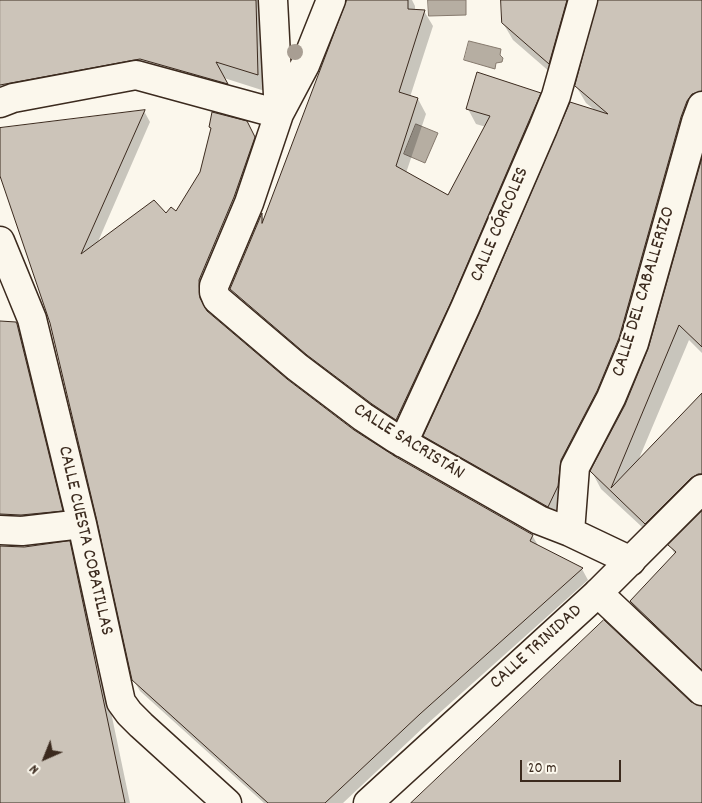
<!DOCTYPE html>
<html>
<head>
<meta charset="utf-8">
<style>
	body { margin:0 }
	#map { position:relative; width:702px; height:803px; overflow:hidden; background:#fbf7ec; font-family:Dekko,sans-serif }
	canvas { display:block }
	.north { position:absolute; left:20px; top:733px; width:50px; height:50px; -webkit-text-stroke:4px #fbf7ec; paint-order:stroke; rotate:224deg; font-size:14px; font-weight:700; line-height:20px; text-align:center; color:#3b2a1e }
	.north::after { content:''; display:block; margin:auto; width:18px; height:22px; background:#3b2a1e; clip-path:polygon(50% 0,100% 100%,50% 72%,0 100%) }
	.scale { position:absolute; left:520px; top:760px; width:101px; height:22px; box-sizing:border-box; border:2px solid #3b2a1e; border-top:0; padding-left:6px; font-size:15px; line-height:18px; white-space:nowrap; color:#3b2a1e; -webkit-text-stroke:4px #fbf7ec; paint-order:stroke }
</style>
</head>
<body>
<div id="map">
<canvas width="702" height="803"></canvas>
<div class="north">N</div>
<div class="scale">20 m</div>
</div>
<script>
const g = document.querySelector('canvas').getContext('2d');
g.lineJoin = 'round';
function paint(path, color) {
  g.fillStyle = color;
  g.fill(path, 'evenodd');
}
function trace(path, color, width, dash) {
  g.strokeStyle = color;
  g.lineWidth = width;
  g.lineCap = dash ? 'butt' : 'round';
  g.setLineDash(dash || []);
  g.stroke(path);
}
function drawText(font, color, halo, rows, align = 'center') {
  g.font = font + ' Dekko,sans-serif';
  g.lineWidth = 4.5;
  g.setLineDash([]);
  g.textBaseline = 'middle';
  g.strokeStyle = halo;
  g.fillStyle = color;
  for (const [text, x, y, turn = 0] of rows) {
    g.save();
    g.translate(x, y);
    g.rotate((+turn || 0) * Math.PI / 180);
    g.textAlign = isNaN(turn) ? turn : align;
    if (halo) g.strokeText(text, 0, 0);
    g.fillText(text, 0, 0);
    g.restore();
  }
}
const water = new Path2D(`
	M428 0H466V15L429 16Z
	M469 41 501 49 500 55 503 58 502 62 496 63 495 69 464 60Z
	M416 124 438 133 425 163 404 154Z`);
paint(water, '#b6aea2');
trace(water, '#85796d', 1);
paint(new Path2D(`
	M0 0H266L268 92 224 78 236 100 150 75 0 104Z
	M349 0H412L415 6V10L424 11 433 26 410 97 418 99 426 114 406 173 449 197 486 127 476 124 468 109 540 94 548 108 405 434 382 419 240 304 231 289 262 216 264 220Z
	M502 0H702V110L628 355 557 522 434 453 425 436 597 112 586 103 576 86 598 1H589L558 79 513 40 503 23Z
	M144 111 150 122 97 244 176 212 253 134 260 149 205 292V310L286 380 354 431 395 458 532 535 539 547 582 569 588 580 426 725 343 803H264L140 691 133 679 98 520 51 323 0 169V129Z
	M702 163V353L689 340 638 461 702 395V493L655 539 601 489 592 472 627 405 650 348Z
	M0 322 15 323 25 340 71 527 0 535Z
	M702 513V676L641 618 631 602 675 555 670 545Z
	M69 542 79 559 130 803H0V547L24 548Z`), '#0003');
const building = new Path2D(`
	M0 0H256L258 75 216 62 228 84 140 59 0 85Z
	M347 0H408V9L425 10 399 92 418 98 396 166 448 195 490 116 466 109 477 72 541 93 451 302 396 420 372 404 307 355 230 289 262 213V223Z
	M501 0H567L549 64 502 23Z
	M598 0H702V91L692 94 687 101 681 117 619 338 597 391 561 460 558 486 548 507 423 436 479 314 570 102 608 114 575 86Z
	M145 110 81 254 154 200 166 213 171 207 176 211 200 172 211 128 209 127 212 112 247 121 255 137 234 197 199 280 200 298 207 311 287 379 354 430 396 457 533 535 530 541 583 568 420 714 325 803H268L132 680 97 521 50 323 0 176V128Z
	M702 158V347L679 325 611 488 702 393V474H698L691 478 645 524 590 471 625 405 648 349Z
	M0 321 16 322 17 324 63 511 21 515 0 514Z
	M702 511V670L630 601 676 552 668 545Z
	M70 541 125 803H0V546L24 547Z
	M604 620 691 702 702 706V803H411Z`);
paint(building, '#ccc4b9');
trace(building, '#3b2a1e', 1);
const minor = new Path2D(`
	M331 0 305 65 279 114 249 203 214 286V292L217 299 297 367 363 417 395 438 539 520 570 532 631 561
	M0 103 13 98 136 75 279 114 273 0
	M0 241 32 319 82 524 121 702 129 713 141 725 227 803
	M403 443 465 308 543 128 556 96 583 0
	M0 530 22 531 82 524
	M570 532 575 467 611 398 634 343 696 122 702 106
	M598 593 702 691`);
const tertiary = new Path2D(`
	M368 803 598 593 702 489`);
trace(minor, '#3b2a1e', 31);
trace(tertiary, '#3b2a1e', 31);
trace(minor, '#fbf7ec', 28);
trace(tertiary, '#fbf7ec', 28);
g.fillStyle = '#a89e93';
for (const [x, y] of [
	[295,52]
]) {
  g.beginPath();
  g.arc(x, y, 8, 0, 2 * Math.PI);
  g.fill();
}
drawText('19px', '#3b2a1e', '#fbf7ec', [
	["CALLE CÓRCOLES",501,225,-67],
	["CALLE DEL CABALLERIZO",645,292,-73],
	["CALLE SACRISTÁN",408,443,32],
	["CALLE CUESTA COBATILLAS",84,541,77],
	["CALLE TRINIDAD",537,648,-42]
]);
</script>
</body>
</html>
